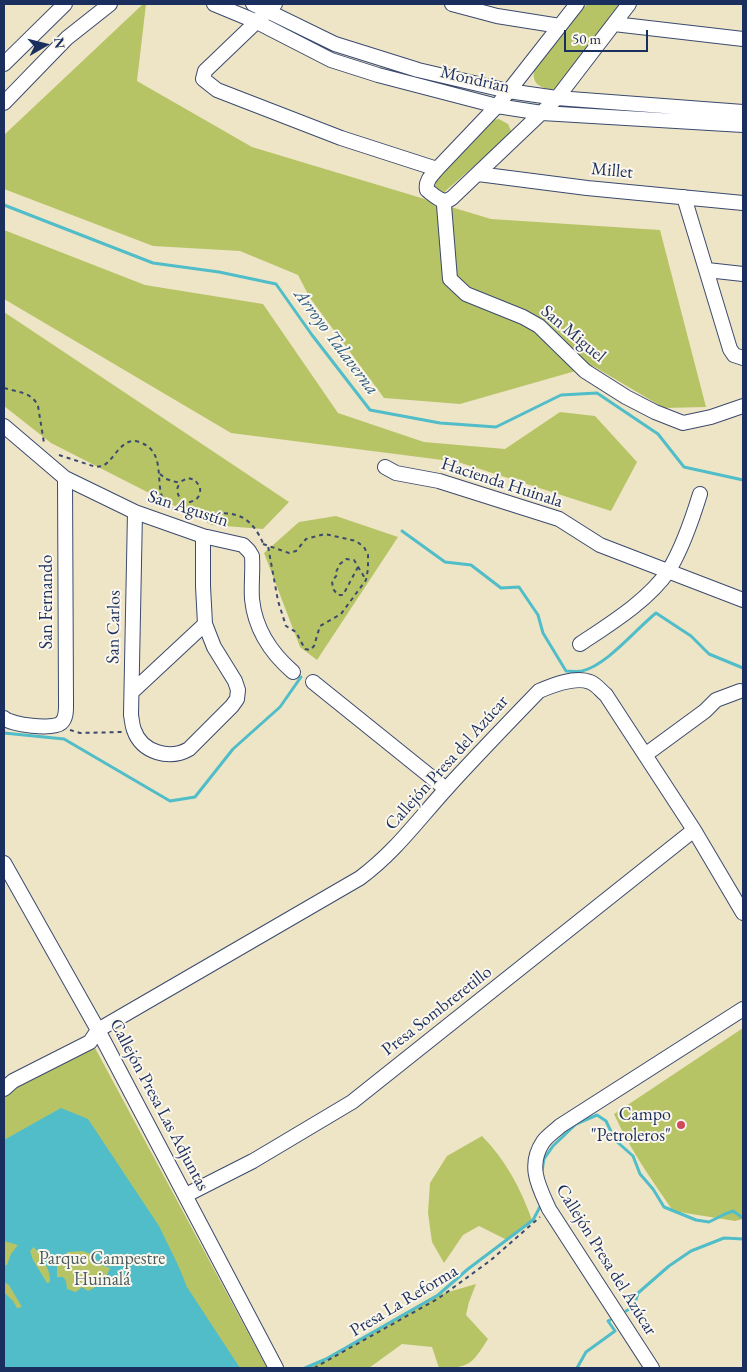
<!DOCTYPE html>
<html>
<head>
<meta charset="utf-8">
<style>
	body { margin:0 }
	#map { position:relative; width:747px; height:1372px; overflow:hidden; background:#eee5c7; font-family:"EB Garamond",serif }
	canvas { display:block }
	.frame { position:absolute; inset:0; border:5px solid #1b2f5e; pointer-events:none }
	.north { position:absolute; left:20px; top:20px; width:50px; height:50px; -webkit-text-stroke:4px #fbf7ec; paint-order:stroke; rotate:82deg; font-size:14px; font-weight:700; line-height:20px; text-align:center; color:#1b2f5e }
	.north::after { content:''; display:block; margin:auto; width:18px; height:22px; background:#1b2f5e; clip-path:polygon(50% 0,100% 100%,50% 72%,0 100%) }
	.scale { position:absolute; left:564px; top:30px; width:84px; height:22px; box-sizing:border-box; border:2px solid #1b2f5e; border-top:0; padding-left:6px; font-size:15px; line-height:18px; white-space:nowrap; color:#1b2f5e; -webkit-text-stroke:4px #fbf7ec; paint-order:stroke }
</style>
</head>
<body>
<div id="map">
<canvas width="747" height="1372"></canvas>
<div class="frame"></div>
<div class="north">N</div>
<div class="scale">50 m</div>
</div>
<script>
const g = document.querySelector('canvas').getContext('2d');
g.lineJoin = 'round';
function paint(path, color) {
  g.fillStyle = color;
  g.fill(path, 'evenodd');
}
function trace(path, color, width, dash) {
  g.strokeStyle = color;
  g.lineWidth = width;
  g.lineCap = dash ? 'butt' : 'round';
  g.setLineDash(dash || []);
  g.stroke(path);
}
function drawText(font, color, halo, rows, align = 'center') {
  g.font = font + ' "EB Garamond",serif';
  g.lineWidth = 4;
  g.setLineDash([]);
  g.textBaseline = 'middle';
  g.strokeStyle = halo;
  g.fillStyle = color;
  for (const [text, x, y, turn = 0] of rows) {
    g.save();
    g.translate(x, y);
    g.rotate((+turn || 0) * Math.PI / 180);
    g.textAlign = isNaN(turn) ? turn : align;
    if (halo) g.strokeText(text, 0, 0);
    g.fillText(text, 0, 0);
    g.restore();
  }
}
paint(new Path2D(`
	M143 4H146L137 81 252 147 491 219 660 230 706 407 664 408 593 366 460 404 384 398 310 298 298 275 240 251 153 246 4 189V135Z
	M587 4H619L558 87 551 90C540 87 532 84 534 71Z
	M499 119 508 124 512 133 442 194 433 188 434 183 493 120Z
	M4 230 145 285 263 304 338 413 424 442 505 449 560 412 595 416 637 462 611 511 458 462 231 433 4 299Z
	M4 312 289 502 263 529 212 525 51 443 4 406Z
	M336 516 398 537 317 660 300 647 264 553 299 522Z
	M743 1028V1219L735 1221 673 1211C651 1179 630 1149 614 1114Z
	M94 1046 267 1368H4V1089Z
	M482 1136C505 1159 521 1189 532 1220L507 1240 479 1226 463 1235 444 1263 432 1242 428 1213 430 1183 447 1156Z
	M476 1284 469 1302 466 1315 488 1339C472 1364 470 1368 439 1368L432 1347 402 1344 369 1368H305L326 1359 438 1295Z`), '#b7c465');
paint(new Path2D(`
	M61 1108 88 1119 159 1226 178 1265 187 1287 240 1368H4V1292L13 1301 17 1308 22 1307 9 1285 4 1282V1265H7L11 1254 18 1245 4 1241V1140ZM34 1247C42 1257 51 1270 50 1282L47 1283 33 1260 30 1251ZM82 1251 91 1254 96 1263 110 1268C105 1280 99 1286 88 1291L82 1287 76 1292 67 1289 66 1281 63 1277H57V1262L68 1252Z`), '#50bdc8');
trace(new Path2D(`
	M4 205 153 263 219 272 276 284 312 335 370 410 440 423 496 427 561 395 597 393 658 434 684 467 743 480
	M402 531 445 562 471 565 501 588 519 587 538 615 543 633 566 671C571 671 577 672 582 671 607 665 635 630 656 613L691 636 709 654 743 668
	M4 733 64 739 170 801 195 797 233 749 280 707 301 677
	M542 1171 544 1159 553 1146 576 1124 597 1115 606 1121 615 1140 633 1156 640 1174 653 1189 664 1207 696 1220 709 1222 725 1214 733 1211 743 1218
	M626 1311 634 1306 638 1293 669 1266 691 1251 724 1238 743 1239
	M305 1368 326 1359 438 1295 468 1269 533 1220 541 1205
	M577 1368 586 1352 615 1331 608 1321 610 1320`), '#50bdc8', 3);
const minor = new Path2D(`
	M214 4 255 21 331 60 378 75 497 106 542 113 743 125
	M253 4 335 44 418 70 508 91 557 98 743 112
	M275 4 205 71 203 79 217 90 341 138 437 169
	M452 4 497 16 560 26
	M577 4 497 106 437 169C432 175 425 181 427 190 435 196 444 206 453 197L557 98 629 4
	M614 24 743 39
	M4 64 65 4
	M4 103 67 38 110 4
	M478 174 587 188 743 203
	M684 197 730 349 734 355 743 358
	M444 205 450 279 466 294 523 317 539 326 585 371 626 397 655 412 683 423 711 417 743 406
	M707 270 743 274
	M4 426 65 478 135 512 203 536 243 545 249 551 252 556C253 571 251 585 252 599 255 629 271 653 293 672
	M385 467 396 473 439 481 559 519 600 545 743 600
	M135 512 131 715C132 720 132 725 134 730 142 753 170 760 189 749L232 706 237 699 238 690 235 681 214 647 205 624 203 586V536
	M580 644C610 624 649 600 669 570 683 547 692 520 700 494
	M313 682 446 789
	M132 692 205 624
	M4 718C11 725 53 730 61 723 67 718 66 708 66 701L65 478
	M645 755 705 711 716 700 740 691
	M4 863 98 1030 276 1368
	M4 1089 13 1081 90 1042 98 1030 360 878C396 851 417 821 447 788 477 755 508 723 539 691 553 685 575 676 590 682 596 684 601 691 606 695L694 830 743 913
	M186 1195 253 1161 352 1102 694 830
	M652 1368 549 1209C539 1187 527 1166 543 1142 547 1136 555 1131 560 1126L743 1009`);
trace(minor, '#3b4a6e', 16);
trace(new Path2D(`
	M4 388C17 392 32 392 38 406L44 443
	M59 455 96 467 103 466C115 459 122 436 139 442 173 453 147 497 173 509 208 525 241 493 263 543
	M160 474 166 479 176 482H180L188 478 195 480 200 487C201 495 198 500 190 502 182 502 178 498 177 489L180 482
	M263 544 289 553 296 551 306 539 325 534 356 541 364 547 368 555V569L366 580 341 614 320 626 314 646 310 650 305 649 296 632 286 626 278 601 268 546
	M358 567 343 595H338L333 589 332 581 337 575 336 572 340 564 346 559 354 560 366 580
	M70 730 80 733 122 732
	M314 1368 439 1298 491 1260 540 1217`), '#3b4a6e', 2, [4, 4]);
trace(minor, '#fff', 14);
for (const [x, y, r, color] of [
	[681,1125,5,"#d1495b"]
]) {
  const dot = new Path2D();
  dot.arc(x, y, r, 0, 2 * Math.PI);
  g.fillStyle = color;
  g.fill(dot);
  trace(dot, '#fbf7ec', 2);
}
drawText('18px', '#1b2f5e', '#fbf7ec', [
	["Mondrian",475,80,13],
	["Millet",612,171,5],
	["San Miguel",573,334,40],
	["Hacienda Huinala",502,483,18],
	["San Agustín",188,509,18],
	["San Fernando",47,602,-90],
	["San Carlos",114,627,-89],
	["Callejón Presa del Azúcar",447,763,-48],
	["Presa Sombreretillo",437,1011,-38],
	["Callejón Presa Las Adjuntas",159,1105,62],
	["Callejón Presa del Azúcar",606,1260,58],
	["Presa La Reforma",404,1301,-31]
]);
drawText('18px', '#1b2f5e', '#fbf7ec', [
	["Campo",671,1115],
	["\"Petroleros\"",671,1136]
], 'right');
drawText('18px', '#4a5c60', '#fbf7ec', [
	["Parque Campestre",102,1259],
	["Huinalá",102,1280]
]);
drawText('italic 19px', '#2b5a7e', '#fbf7ec', [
	["Arroyo Talaverna",336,342,53]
]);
</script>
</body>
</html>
